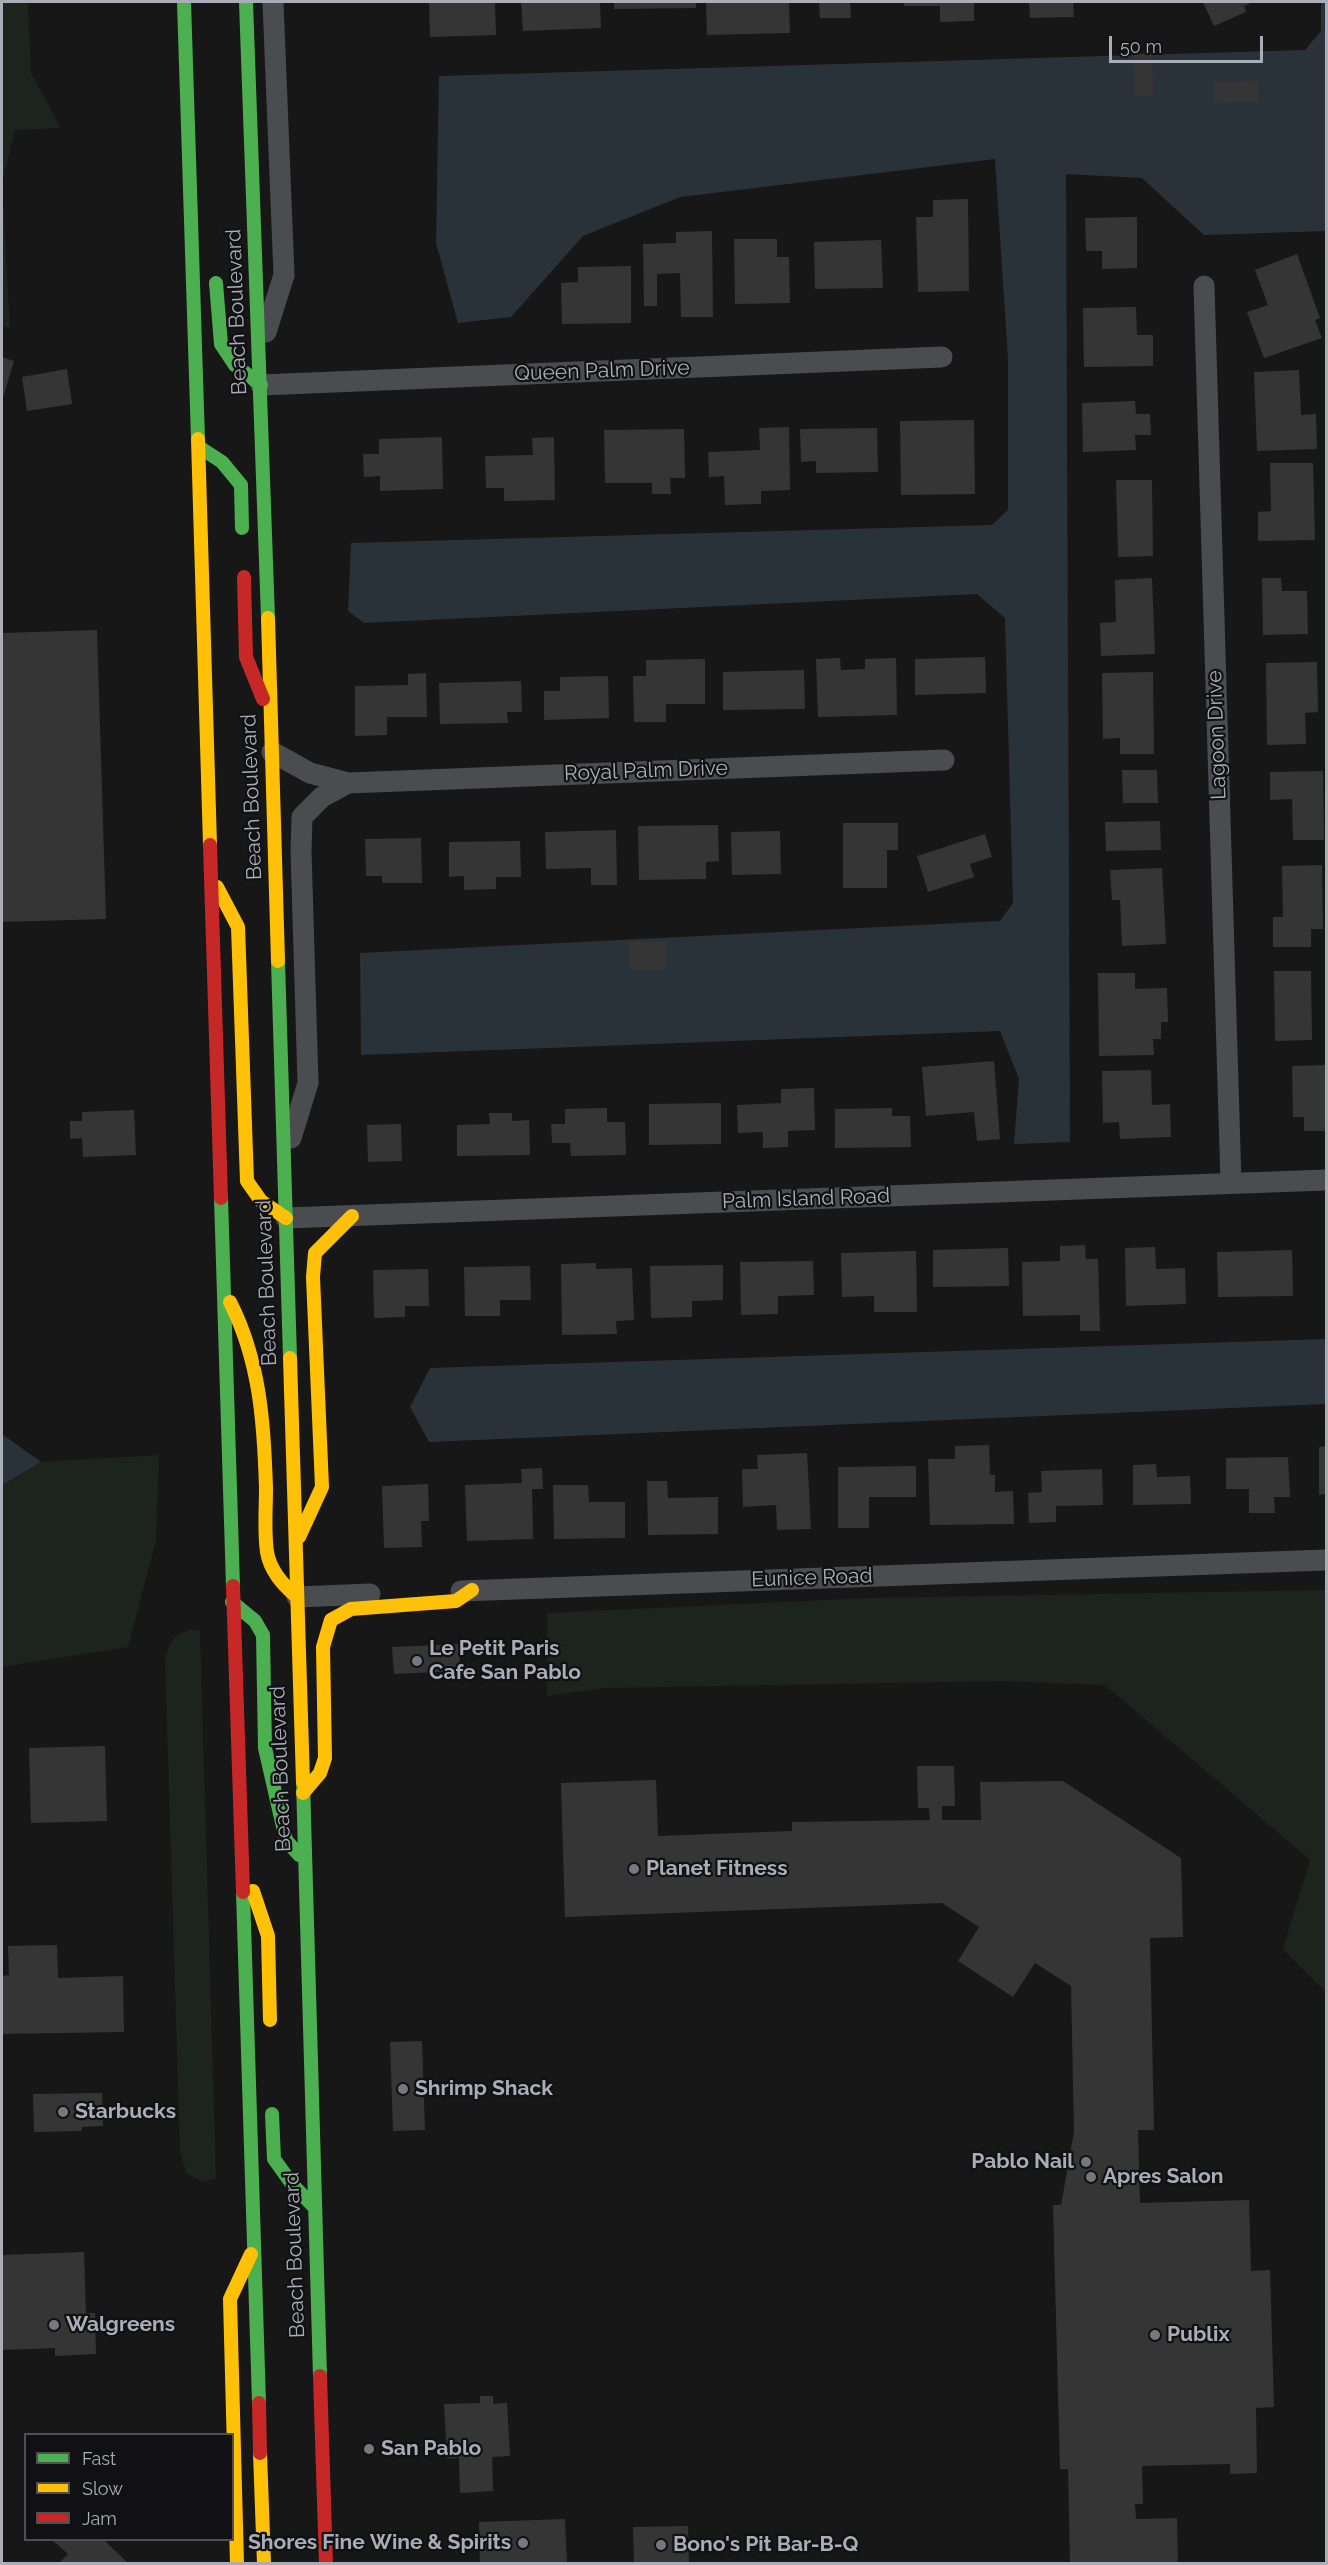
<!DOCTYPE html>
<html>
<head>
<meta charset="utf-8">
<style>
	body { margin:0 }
	#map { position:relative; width:1328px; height:2565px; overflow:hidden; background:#171717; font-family:Raleway,sans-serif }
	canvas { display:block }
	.frame { position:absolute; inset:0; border:3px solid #a8adb8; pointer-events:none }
	.legend { position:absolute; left:24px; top:2433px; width:210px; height:108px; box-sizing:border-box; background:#111113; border:2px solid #4d4f55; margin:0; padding:8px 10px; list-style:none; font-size:18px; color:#a8adb8 }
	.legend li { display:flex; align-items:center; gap:12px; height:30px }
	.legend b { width:30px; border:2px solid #4d4f55 }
	.scale { position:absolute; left:1109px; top:36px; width:154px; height:27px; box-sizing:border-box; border:3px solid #a8adb8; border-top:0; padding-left:8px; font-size:18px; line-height:21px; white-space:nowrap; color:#a8adb8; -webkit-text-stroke:4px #111113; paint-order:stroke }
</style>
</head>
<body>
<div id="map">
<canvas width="1328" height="2565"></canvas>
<div class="frame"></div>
<ul class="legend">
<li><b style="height:8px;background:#4caf50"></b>Fast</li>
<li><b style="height:8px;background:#ffc107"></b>Slow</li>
<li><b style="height:8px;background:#c62828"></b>Jam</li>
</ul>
<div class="scale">50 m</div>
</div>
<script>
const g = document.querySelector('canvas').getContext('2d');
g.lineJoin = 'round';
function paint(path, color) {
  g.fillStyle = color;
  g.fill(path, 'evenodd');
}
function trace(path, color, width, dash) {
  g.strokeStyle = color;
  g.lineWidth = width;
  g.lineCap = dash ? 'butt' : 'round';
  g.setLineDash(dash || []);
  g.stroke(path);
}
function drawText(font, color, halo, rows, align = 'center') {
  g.font = font + ' Raleway,sans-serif';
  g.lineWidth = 4.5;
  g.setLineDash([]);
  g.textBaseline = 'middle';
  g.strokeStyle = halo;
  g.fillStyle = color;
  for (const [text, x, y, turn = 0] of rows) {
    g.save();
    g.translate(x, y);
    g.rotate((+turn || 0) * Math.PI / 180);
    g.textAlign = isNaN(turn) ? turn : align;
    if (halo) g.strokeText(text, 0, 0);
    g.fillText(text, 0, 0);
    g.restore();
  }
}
paint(new Path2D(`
	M2 2H28L31 73 61 128 15 130 2 183 10 328 2 326Z
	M159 1455 156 1540 128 1647 2 1667V1485L41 1462Z
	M1326 1590V1992L1283 1949 1310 1860 1105 1685 1002 1681 605 1688 547 1696V1613L869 1598Z
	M192 1629 200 1631 216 2178 202 2182 186 2173 180 2151 165 1661C169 1643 174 1634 192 1629Z`), '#1d241e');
paint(new Path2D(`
	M1321 2H1326V231L1204 235 1142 178 1066 174 1070 1142 1014 1144 1019 1079 1000 1031 361 1055 360 953 1000 921 1013 903 1005 618 977 594 364 623 348 611 351 543 992 525 1008 510V359L995 159 680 197 583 236 511 317 458 323 436 243 439 76 1305 50 1321 31Z
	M1326 1339V1404L429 1442 410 1407 430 1368Z
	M2 1434 41 1462 2 1485Z`), '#2a3239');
paint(new Path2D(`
	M429 2H495L496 35 430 37Z
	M521 2H600L601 28 523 31Z
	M614 2H696V8L614 9Z
	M706 2H789L790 33 707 35Z
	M819 2H850L851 18H820Z
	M904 2H974V21L940 22V6H904Z
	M1029 2H1073L1074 17 1030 18Z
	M1203 2H1254L1244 6 1246 12 1214 26Z
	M1152 53 1153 96H1135L1134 54Z
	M1258 81 1259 102 1214 103V82Z
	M968 199 969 291 918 292 916 217H933V200Z
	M1137 217V268L1102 269V251H1086L1085 218Z
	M712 231 713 317H681L680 273 657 274V306H644L643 244 676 243V232Z
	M734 239H777V257H789L790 303 735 304Z
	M881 240 883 288 815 289 814 242Z
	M1297 254 1320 318 1315 320 1322 338 1264 358 1247 312 1268 305 1255 270Z
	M631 266V323L562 324 561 283 578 282V267Z
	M1136 307 1137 335H1153V366L1084 367 1083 308Z
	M2 357 14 361 2 401Z
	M67 369 72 404 27 411 22 377Z
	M1299 370 1301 415 1316 414 1317 449 1257 451 1254 372Z
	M1135 401 1136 414H1150L1151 435H1135L1136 450 1083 452 1082 403Z
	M974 420 975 494 901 495 900 421Z
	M789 427 790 490 761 491V504L725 505 724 476 709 477 708 452 760 450 759 428Z
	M877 428 878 472 816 473V461L801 462 800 429Z
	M684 429 685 478H670L671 494H652V483H605L604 430Z
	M442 437 443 489 380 491V476L364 477 363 454H379V439Z
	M554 437 555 500 504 501V488H486L485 456 533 455 532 438Z
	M1270 463H1313L1315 540 1258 541V512L1271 511Z
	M1116 480H1152L1153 556 1118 557Z
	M1152 578 1155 654 1101 656 1100 623 1116 622 1115 580Z
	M1262 578H1281L1282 591H1307L1308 634 1263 635Z
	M97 630 106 919 2 922V633Z
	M985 657 986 693 915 695V659Z
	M840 658 841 670 865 669V659L896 658 897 715 818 717 816 659Z
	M705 659V704H666V722H634L633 676H646V660Z
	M1317 662 1318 712 1305 713 1306 744 1267 745 1266 663Z
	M804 670 805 709 723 710V672Z
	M1153 672 1154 754H1120V738L1103 739 1102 673Z
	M426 673 427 717H387V735L355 736V686L408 685V674Z
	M608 676 609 718 544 720V691H560V677Z
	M521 681 522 712H507L508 723 440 724 439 683Z
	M1122 770H1157L1158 803H1123Z
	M1323 771 1324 840H1293L1292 799 1270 800V772Z
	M1160 821 1161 850 1106 851 1105 822Z
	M843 823H898V850H887V888H843Z
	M718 825 719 861 706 862V879L639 880 638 826Z
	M616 830 617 885H591V868L546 869 545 832Z
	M780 831 781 874 732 875 731 832Z
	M985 834 992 857 970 864 974 877 928 892 917 856Z
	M421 838 422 883H382V876H366L365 839Z
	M520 841 521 877H496V889L464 890V876L449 877V842Z
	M1322 865 1323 929H1311V947H1273V917H1283L1282 866Z
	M1162 868 1166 944 1122 946 1120 900H1112L1110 870Z
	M628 942H666V970H629Z
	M1274 971H1311L1312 1040 1275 1041Z
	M1098 973H1135V989L1167 988 1168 1022H1161V1039H1153L1154 1055 1099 1056Z
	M994 1061 1000 1139 977 1141 974 1112 926 1116 922 1067Z
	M1326 1065V1131H1304V1117H1293L1292 1066Z
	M1151 1070 1152 1105 1170 1104 1171 1137 1120 1139 1119 1122 1103 1123 1102 1071Z
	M814 1088 815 1130 788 1131V1147L763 1148V1132L738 1133 737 1105 781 1103V1089Z
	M721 1103V1144L649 1145V1104Z
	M607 1108V1122H625L626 1155 571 1156 570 1143H552L551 1124H565V1109Z
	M892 1108V1116H910L911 1147 835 1148V1109Z
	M134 1110 136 1155 83 1157 82 1138 70 1139V1121H82V1112Z
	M489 1113H512V1121L529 1120 530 1155 457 1156V1125L490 1124Z
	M401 1124 402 1161 368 1162 367 1125Z
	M1085 1245 1086 1259H1098L1100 1331H1080V1315L1023 1316 1022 1262 1060 1261V1246Z
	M1155 1247 1156 1269 1185 1268 1186 1304 1126 1306 1125 1248Z
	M1008 1248 1009 1286 933 1287V1250Z
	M1292 1250 1293 1296 1218 1297 1217 1252Z
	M916 1251 917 1312H874V1296L842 1297 841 1253Z
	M813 1261 814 1295 778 1296V1314L741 1315 740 1262Z
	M596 1263V1269L632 1268 634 1320 616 1321 617 1334 562 1335 561 1264Z
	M723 1265V1300L692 1301V1317L651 1318 650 1266Z
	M530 1266 531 1300H500V1316H465L464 1267Z
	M428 1269 429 1306H405V1317L374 1318 373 1270Z
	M989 1445 990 1475H995V1492L1013 1491 1014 1524 930 1525 928 1459H955V1446Z
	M1326 1446V1494L1319 1495V1447Z
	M807 1453 811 1529 777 1530 776 1505 743 1507 742 1469H758L757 1455Z
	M1288 1457 1290 1497H1274L1275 1513H1249V1489H1226V1458Z
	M1156 1464 1157 1477 1190 1476 1191 1504 1133 1505V1465Z
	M916 1466V1497H869V1528H838V1467Z
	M542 1468 543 1489H532L533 1539 467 1541 465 1485 522 1483 521 1469Z
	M1102 1469 1103 1505 1056 1506V1522L1029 1523 1028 1493 1042 1492 1041 1471Z
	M647 1481H667L668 1498 718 1497V1534L648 1535Z
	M428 1484 429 1521H421L422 1547 384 1548 382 1486Z
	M553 1485H588L589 1502H625V1538L554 1539Z
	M459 1644 460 1671 394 1674 392 1647Z
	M105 1746 107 1821 31 1823 29 1748Z
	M917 1766H954L955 1806H942V1820H981L980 1782 1063 1781 1181 1858 1183 1937 1150 1938 1154 2130H1138L1140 2203 1249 2200 1251 2271 1270 2270 1274 2407 1256 2408 1257 2473 1230 2474V2464L1142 2466 1143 2504H1135L1136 2519 1177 2518 1178 2564H1070L1068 2469H1060L1053 2205H1061L1074 2132 1071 1986 1035 1963 1013 1997 958 1961 979 1927 942 1903 565 1917 561 1783 656 1780 658 1836 792 1831V1822L930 1820 929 1808H918Z
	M57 1945 58 1978 123 1976 124 2032 2 2034V1976L9 1975 8 1946Z
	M422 2041 425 2130 393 2131 390 2042Z
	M102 2093 103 2126 82 2127V2131L34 2132 33 2094Z
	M84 2252 86 2313H95L96 2354 55 2356V2348L2 2350V2255Z
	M480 2396H493V2404L507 2403 510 2456 492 2457 493 2491 460 2493 459 2458 447 2459 444 2404 480 2403Z
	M565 2519 567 2564H480L479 2522Z
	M688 2526 689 2564H634L633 2527Z
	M52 2540H104L129 2564H61L60 2562 68 2554Z`), '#353536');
trace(new Path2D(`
	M1204 286 1231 1183
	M266 332 284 275 273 2
	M261 385 942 357
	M272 752 310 773 348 783 944 760
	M291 1138 308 1083 301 851 302 817 322 797 348 783
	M286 1218 1326 1180
	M461 1591 1326 1560
	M297 1597 370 1594`), '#4b4c50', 21);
trace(new Path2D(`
	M184 2 198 439
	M246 2 268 618
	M216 283 221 344 235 365 261 385
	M199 447 222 462 241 485 242 528
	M278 961 290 1358
	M221 1198 233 1586
	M232 1602 255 1621 263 1635 265 1748 286 1840 299 1855
	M303 1782 320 2376
	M243 1892 259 2403
	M272 2114 274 2159 292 2184 315 2208`), '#4caf50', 14);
trace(new Path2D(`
	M198 439 210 845
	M268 618 278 961
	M217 887 238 927 247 1181 261 1201 286 1218
	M230 1302C260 1361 264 1423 266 1488 266 1509 264 1532 267 1552 270 1571 283 1585 297 1597
	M290 1358 303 1782
	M299 1537 322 1487 313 1277 315 1253 352 1216
	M303 1793 320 1773 325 1758 323 1647 331 1620 351 1609 456 1601 472 1590
	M253 1891 268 1936 270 2020
	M260 2453 264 2564
	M237 2564 230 2299 251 2254`), '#ffc107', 14);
trace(new Path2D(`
	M244 577 246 657 263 699
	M210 845 221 1198
	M233 1586 243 1892
	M320 2376 326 2564
	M259 2403 260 2453`), '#c62828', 14);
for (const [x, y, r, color] of [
	[417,1661,6,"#757880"],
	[634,1869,6,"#757880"],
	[403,2089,6,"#757880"],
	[63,2112,6,"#757880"],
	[1086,2162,6,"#757880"],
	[1091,2177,6,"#757880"],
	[54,2325,6,"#757880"],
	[1155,2335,6,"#757880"],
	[369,2449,6,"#757880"],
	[523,2543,6,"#757880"],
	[661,2545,6,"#757880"]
]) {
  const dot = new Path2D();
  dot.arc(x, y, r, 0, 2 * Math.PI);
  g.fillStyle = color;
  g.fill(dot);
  trace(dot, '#111113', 2);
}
drawText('21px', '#a8adb8', '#111113', [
	["Beach Boulevard",237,312,-92],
	["Queen Palm Drive",602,371,-2],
	["Lagoon Drive",1217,735,-92],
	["Royal Palm Drive",646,771,-2],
	["Beach Boulevard",252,797,-92],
	["Palm Island Road",806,1199,-2],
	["Beach Boulevard",267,1283,-92],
	["Eunice Road",812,1578,-2],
	["Beach Boulevard",281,1769,-92],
	["Beach Boulevard",295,2255,-92]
]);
drawText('bold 21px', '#a8adb8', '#111113', [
	["Le Petit Paris",429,1649],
	["Cafe San Pablo",429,1673],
	["Planet Fitness",646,1869],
	["Shrimp Shack",415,2089],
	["Starbucks",75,2112],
	["Pablo Nail",1074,2162,"right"],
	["Apres Salon",1103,2177],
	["Walgreens",66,2325],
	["Publix",1167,2335],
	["San Pablo",381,2449],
	["Shores Fine Wine & Spirits",511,2543,"right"],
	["Bono's Pit Bar-B-Q",673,2545]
], 'left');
</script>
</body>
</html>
